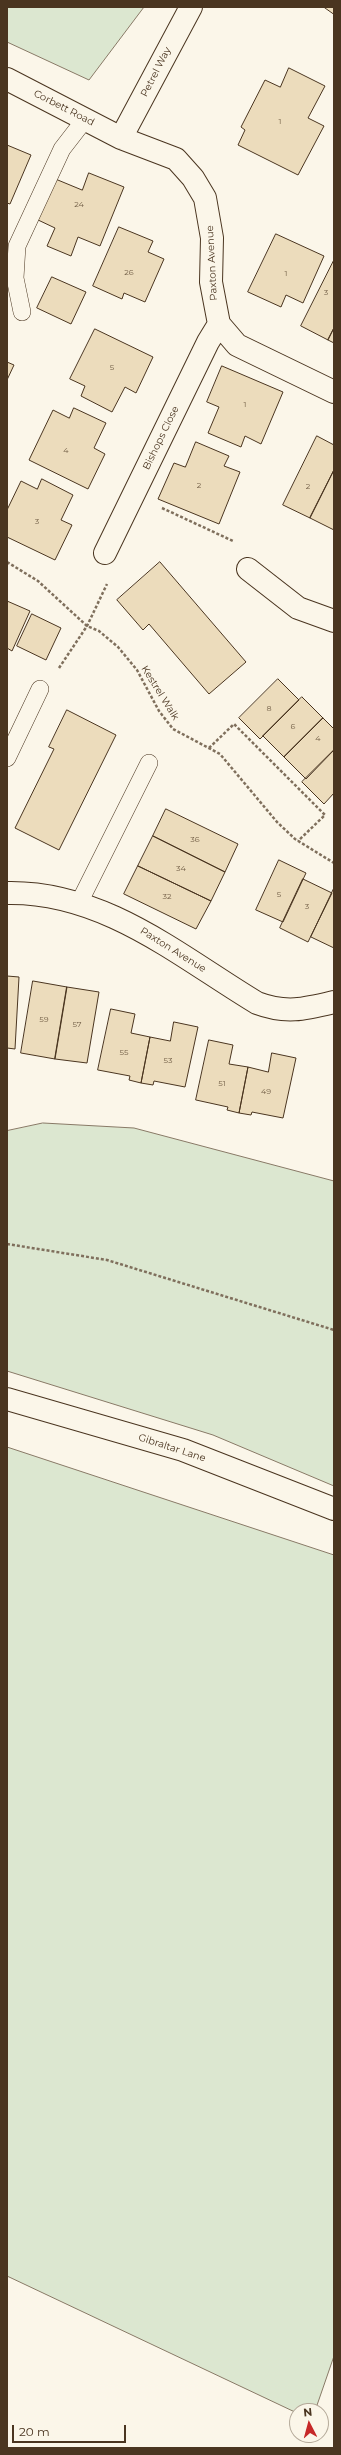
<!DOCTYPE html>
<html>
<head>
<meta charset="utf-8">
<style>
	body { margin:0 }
	#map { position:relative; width:341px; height:2455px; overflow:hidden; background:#fbf6e9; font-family:Montserrat,sans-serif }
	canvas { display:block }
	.frame { position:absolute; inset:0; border:8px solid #4a3520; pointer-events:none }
	.north { position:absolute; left:289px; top:2403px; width:40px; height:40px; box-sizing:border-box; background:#fbf6e9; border:1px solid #b4a999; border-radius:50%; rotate:354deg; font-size:11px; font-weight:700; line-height:16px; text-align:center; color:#4a3520 }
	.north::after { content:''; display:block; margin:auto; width:14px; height:18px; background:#c62828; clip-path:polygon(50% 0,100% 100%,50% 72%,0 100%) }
	.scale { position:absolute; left:12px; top:2425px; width:114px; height:18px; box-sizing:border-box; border:2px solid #4a3520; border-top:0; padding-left:5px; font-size:12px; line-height:14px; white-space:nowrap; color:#4a3520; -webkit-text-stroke:3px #fbf6e9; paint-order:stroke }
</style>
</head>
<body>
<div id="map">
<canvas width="341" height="2455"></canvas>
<div class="frame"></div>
<div class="north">N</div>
<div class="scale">20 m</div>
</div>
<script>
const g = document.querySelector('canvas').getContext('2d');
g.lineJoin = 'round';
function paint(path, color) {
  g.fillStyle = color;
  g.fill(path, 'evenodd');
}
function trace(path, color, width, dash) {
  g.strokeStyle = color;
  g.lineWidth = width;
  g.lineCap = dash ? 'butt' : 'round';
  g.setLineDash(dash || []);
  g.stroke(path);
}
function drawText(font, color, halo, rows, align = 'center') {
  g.font = font + ' Montserrat,sans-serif';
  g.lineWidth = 3;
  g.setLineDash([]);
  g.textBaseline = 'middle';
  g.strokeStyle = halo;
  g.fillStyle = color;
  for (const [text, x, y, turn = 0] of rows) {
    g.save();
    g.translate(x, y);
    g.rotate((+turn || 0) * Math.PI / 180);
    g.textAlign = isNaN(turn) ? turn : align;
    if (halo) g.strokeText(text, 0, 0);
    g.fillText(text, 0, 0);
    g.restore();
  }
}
const green = new Path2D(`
	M7 7H144L89 80 7 42Z
	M43 1123 134 1128 334 1181V1486L213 1435 7 1371V1131Z
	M7 1447 334 1555V2356L315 2411H297V2413L7 2276Z`);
paint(green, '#dce7d0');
trace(green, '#887966', 1);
const building = new Path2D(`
	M324 7H334V14Z
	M289 68 325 86 308 118 324 126 298 175 238 145 245 130 241 127 265 80 280 87Z
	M7 145 31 155 10 204 7 203Z
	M89 173 124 187 100 246 78 237 71 256 47 246 55 228 36 219 53 178 82 190Z
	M119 227 153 241 148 252 164 259 145 302 124 293 122 299 93 286Z
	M276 234 324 256 303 303 286 295 281 307 248 292Z
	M334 260V328L328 340 301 326Z
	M52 277 86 292 71 324 37 308Z
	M334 328V343L328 340Z
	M95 329 153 357 136 393 125 387 112 412 81 396 85 386 70 379Z
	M7 362 14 365 7 380Z
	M222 366 283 392 261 444 245 436 241 447 208 433 219 407 207 402Z
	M74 408 106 423 94 448 105 454 88 489 29 460 53 410 69 418Z
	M317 436 334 445V470L310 518 283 505Z
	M196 442 229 456 224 466 240 472 219 524 158 499 174 463 185 467Z
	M334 470V530L310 518Z
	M42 479 73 495 61 520 72 525 55 560 7 537V510L21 481 37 489Z
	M160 562 246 662 209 694 149 624 143 630 117 600Z
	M7 601 30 611 12 651 7 648Z
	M32 614 61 628 46 660 17 646Z
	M278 679 299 700 260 739 239 718Z
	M302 697 323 718 284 757 263 736Z
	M67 710 116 735 59 850 15 828 54 749 49 747Z
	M323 718 334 729V750L306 779 284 757Z
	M334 750V793L324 804 302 782Z
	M166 809 238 844 225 872 153 836Z
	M153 836 225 872 211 901 138 866Z
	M279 860 306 873 283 922 256 910Z
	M138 866 211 901 196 929 124 894Z
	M303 879 332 893 308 942 280 928Z
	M334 888V948L311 937Z
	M7 976 19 977 15 1049 7 1048Z
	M33 981 67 987 55 1059 21 1053Z
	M67 987 99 992 87 1063 55 1059Z
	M111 1009 135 1014 131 1033 150 1037 141 1083 129 1080 130 1076 98 1070Z
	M174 1022 198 1027 185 1087 154 1081 153 1085 141 1083 150 1037 170 1041Z
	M209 1040 233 1045 229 1064 248 1067 239 1113 227 1110 228 1107 196 1100Z
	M272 1053 296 1058 283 1118 252 1112 251 1115 239 1113 248 1067 268 1072Z`);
paint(building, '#ecdcbc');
trace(building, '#4a3520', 1);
const service = new Path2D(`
	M22 312 15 278 17 246 62 149 86 118
	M7 758 40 689
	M79 903 149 763`);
const minor = new Path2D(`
	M7 79 121 138 176 159 193 178 205 198 212 238 211 282 219 324 237 345 334 392
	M121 138 191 7
	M105 553 208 342 219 324
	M248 569 298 608 334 621
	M7 893C104 891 179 956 257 1003 286 1014 305 1009 334 1002
	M7 1399 183 1450 334 1509`);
trace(service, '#4a3520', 18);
trace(minor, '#4a3520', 24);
trace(new Path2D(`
	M162 508 233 541
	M7 562 38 581 87 626 99 631 118 647 137 670 159 711 173 729 220 754 277 822 295 839 334 863
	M59 668 87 626 107 584
	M209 748 234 724 325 815 298 841
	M7 1244 107 1260 334 1330`), '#7f6f5c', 2.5, [3, 2]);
trace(service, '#fbf6e9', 17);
trace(minor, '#fbf6e9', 22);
drawText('8px', '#725f47', null, [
	["1",280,122],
	["24",79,205],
	["26",129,273],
	["1",286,274],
	["3",326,293],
	["5",112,368],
	["1",245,405],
	["4",66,451],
	["2",199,486],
	["2",308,487],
	["3",37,522],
	["8",269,709],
	["6",293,727],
	["4",318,739],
	["36",195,840],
	["34",181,869],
	["5",279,895],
	["32",167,897],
	["3",307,907],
	["59",44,1020],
	["57",77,1025],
	["55",124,1053],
	["53",168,1061],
	["51",222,1084],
	["49",266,1092]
]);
drawText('10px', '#4a3520', '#fbf6e9', [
	["Petrel Way",156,72,-63],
	["Corbett Road",64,108,27],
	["Paxton Avenue",212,263,-93],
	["Bishops Close",161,438,-64],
	["Kestrel Walk",160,693,58],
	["Paxton Avenue",173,950,32],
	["Gibraltar Lane",172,1448,18]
]);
</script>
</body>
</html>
